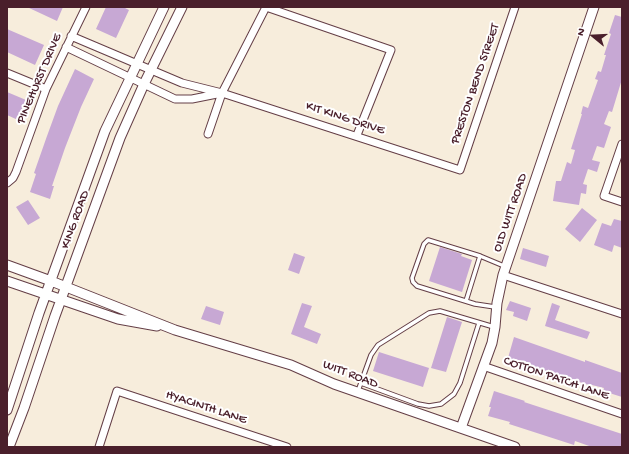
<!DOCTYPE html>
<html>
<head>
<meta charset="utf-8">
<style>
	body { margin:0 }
	#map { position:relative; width:629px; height:454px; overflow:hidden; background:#f7eddc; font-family:"Gochi Hand",sans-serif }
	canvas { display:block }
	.frame { position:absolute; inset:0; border:8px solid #4a1f2b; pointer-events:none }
	.north { position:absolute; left:573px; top:16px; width:40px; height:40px; -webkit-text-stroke:3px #fff; paint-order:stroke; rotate:288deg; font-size:11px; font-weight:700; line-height:16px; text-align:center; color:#4a1f2b }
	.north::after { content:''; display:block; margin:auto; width:14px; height:18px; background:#4a1f2b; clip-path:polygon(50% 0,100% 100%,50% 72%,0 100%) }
</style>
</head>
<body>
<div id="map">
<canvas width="629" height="454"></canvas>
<div class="frame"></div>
<div class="north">N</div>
</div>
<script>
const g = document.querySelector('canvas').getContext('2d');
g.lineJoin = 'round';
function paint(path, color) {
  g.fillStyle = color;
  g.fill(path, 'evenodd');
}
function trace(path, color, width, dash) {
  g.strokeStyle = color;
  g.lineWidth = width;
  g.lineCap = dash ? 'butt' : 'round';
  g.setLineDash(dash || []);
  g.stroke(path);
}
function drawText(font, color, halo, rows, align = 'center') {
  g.font = font + ' "Gochi Hand",sans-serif';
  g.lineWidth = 4;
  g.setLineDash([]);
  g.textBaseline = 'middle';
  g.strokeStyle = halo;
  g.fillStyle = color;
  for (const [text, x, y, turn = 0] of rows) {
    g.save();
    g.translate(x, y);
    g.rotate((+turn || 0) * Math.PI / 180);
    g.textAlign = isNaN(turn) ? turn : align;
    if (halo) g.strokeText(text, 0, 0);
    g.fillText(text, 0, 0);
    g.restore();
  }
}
paint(new Path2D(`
	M27 7H63L57 21Z
	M106 7H123L129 10 116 38 96 29Z
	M615 15 622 17V79L612 112 609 111 604 124 611 127 604 148 597 146 592 160 600 162 597 172 588 169 583 184 587 185 586 194 581 193 579 205 553 201 556 181H561L567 162 571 164 575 150 571 149 582 114H581L583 106 588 108 598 80 595 79 598 71 601 72 606 55H604L611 34 609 33Z
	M7 29 44 45 35 65 7 52Z
	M75 69 94 79 81 107 65 148 52 186H54L50 199 30 192 36 174 34 173 47 136 58 106Z
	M7 92 26 100 18 120 7 115Z
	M28 200 40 218 28 225 16 207Z
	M582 208 597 220 580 242 565 229Z
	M614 219 622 221V248L614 245 612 252 594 245 602 223 611 226Z
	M440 247 462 254 461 256 472 260 462 292 429 281Z
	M523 248 549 256 546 267 520 259Z
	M294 253 305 257 299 274 288 270Z
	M510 301 531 308 527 321 513 316 514 312 506 310Z
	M302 303 312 306 304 327 321 334 317 344 291 334Z
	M552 303 560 306 555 320 590 332 587 339 545 326Z
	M206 306 224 312 220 325 201 319Z
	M447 317 462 322 446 372 431 368Z
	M514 337 585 362V360L622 373V397L603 391 604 388 592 385V386L573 380 572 383 563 380 564 377 508 358Z
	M379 352 429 368 423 387 373 371Z
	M494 391 525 401 524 402 622 434V447H592L575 441 574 445 509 424 510 422 488 416 491 407H489Z`), '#c7a8d4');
const lane = new Path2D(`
	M466 301 480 256
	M495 307 475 304 417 286 413 282 412 278 424 244 428 240 480 256 504 266
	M361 383 418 404 429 406 441 404 454 394 460 383 479 323
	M358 391 371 355 378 345 429 313 440 311 494 327`);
const street = new Path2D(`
	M266 7 391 50 357 135
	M66 47 175 99H192L222 93 182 83 71 36
	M7 73 46 89
	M222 93 460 170 515 7
	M208 134 222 93 266 7
	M622 144 604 196 622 202
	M7 183 13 178 16 172 46 89 86 7
	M503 275 622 314
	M483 366 622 414
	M99 447 117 391 287 447`);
const secondary = new Path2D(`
	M7 265 51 281 175 330 291 365 334 384 515 447
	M7 281 118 319 157 326
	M7 410 39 313 105 131 164 7
	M461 428 492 343 495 327 497 303 503 275 594 7
	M9 447 24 408 55 316 120 138 144 84 182 7`);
trace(lane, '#643e46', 5.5);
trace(street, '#643e46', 9);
trace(secondary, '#643e46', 11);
trace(lane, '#fff', 3.5);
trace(street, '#fff', 7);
trace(secondary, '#fff', 9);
drawText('13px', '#4a1f2b', '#fff', [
	["PINEHURST DRIVE",40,79,-67],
	["PRESTON BEND STREET",476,84,-71],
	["KIT KING DRIVE",345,119,18],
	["OLD WITT ROAD",511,213,-71],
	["KING ROAD",76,220,-70],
	["WITT ROAD",350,375,21],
	["COTTON PATCH LANE",556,379,19],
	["HYACINTH LANE",206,408,18]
]);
</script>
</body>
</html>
